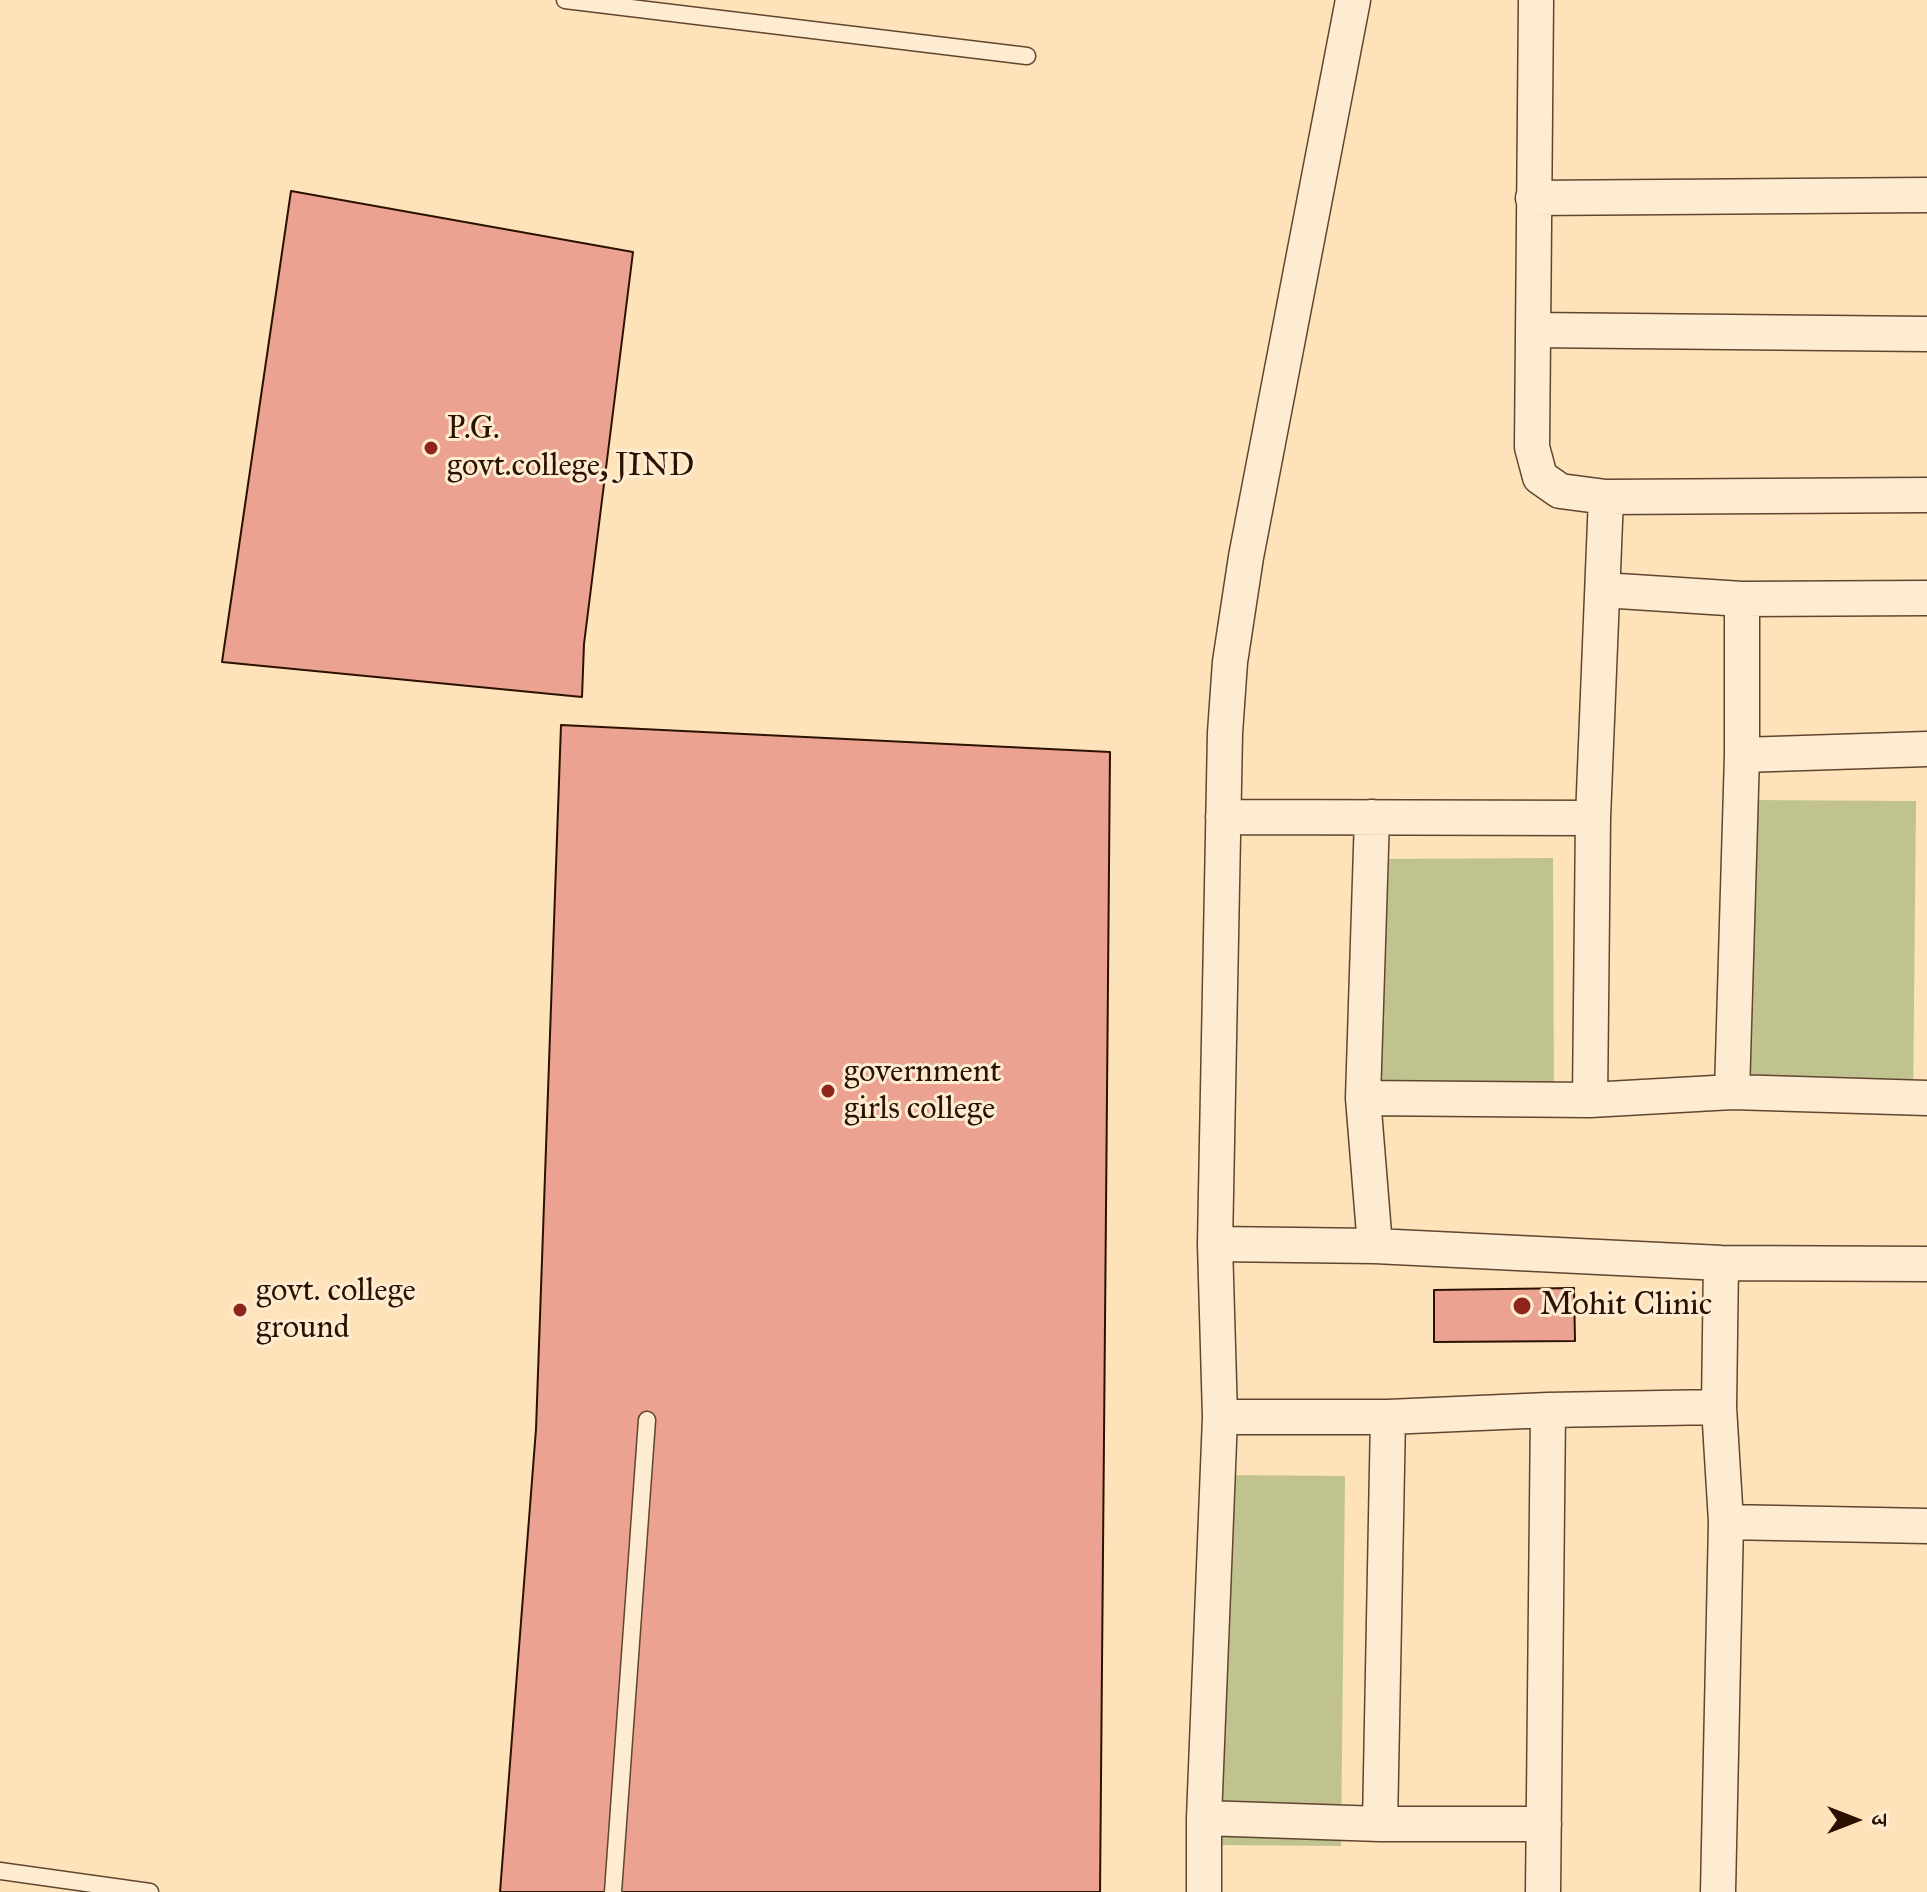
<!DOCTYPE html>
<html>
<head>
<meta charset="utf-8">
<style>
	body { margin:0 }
	#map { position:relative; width:1927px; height:1892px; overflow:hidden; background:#fde2ba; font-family:"IM FELL Great Primer","Noto Serif Devanagari",serif }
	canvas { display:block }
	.north { position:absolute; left:1815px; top:1780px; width:80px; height:80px; -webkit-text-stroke:6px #feecd2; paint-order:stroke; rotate:90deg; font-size:22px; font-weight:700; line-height:32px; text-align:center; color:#2b1200 }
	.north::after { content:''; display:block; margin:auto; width:28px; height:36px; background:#2b1200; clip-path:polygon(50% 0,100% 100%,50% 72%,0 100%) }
</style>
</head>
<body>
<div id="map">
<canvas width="1927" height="1892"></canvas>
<div class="north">उ</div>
</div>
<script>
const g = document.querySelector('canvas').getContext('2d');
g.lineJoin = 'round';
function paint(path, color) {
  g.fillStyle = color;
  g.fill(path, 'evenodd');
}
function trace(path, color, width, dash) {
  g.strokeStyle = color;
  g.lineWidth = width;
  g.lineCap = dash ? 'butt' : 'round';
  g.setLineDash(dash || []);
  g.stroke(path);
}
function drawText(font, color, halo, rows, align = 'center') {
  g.font = font + ' "IM FELL Great Primer",serif';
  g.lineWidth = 6;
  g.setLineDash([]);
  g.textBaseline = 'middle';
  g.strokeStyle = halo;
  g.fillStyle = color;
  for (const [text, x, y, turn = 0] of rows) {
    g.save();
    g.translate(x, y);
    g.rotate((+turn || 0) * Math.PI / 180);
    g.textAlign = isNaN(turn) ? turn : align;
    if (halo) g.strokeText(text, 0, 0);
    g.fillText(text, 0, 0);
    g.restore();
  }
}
paint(new Path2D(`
	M1748 800 1916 801 1913 1105 1744 1102Z
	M1553 858 1554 1117H1377V859Z
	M1222 1475 1345 1476 1341 1846 1217 1845Z`), '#c0c38f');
const building = new Path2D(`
	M291 191 633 252 584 644 582 697 222 662Z
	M561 725 1110 752 1100 1892H500L536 1429Z
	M1574 1288 1575 1341 1434 1342V1290Z`);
paint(building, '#eba290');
trace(building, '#2b1200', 2);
const service = new Path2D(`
	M565 0 1027 56
	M0 1871 150 1892
	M613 1892 647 1420`);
const minor = new Path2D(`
	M1536 0 1532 447 1540 477 1560 491 1606 497 1927 495
	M1533 198 1927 195
	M1533 330 1927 334
	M1603 590 1742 599 1927 598
	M1742 755 1927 749
	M1223 817 1593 818
	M1372 817 1363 1098 1375 1246
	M1732 1092 1742 755V599
	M1363 1098 1590 1100 1732 1092 1927 1098
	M1590 1100 1593 818 1606 497
	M1215 1244 1375 1246 1721 1263 1927 1264
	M1220 1417H1388L1548 1410 1719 1407
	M1726 1522 1927 1526
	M1204 1818 1380 1824H1544
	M1380 1824 1388 1417
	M1204 1892V1818L1220 1417 1215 1244 1225 733 1230 662 1246 557 1353 0
	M1543 1892 1548 1410
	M1718 1892 1726 1522 1719 1407 1721 1263`);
trace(service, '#60462e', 19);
trace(minor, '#60462e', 37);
trace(service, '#feecd2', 16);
trace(minor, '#feecd2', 34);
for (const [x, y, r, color] of [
	[431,448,8,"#8f2418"],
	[828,1091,8,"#8f2418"],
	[1522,1306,10,"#8f2418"],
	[240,1310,8,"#8f2418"]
]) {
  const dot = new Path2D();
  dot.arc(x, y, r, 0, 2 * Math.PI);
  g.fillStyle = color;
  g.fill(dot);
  trace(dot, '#feecd2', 3);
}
drawText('32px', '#2b1200', '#feecd2', [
	["P.G.",447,430],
	["govt.college, JIND",447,467],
	["government",844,1073],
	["girls college",844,1110],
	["govt. college",256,1292],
	["ground",256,1329],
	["Mohit Clinic",1540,1306]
], 'left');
</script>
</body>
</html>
